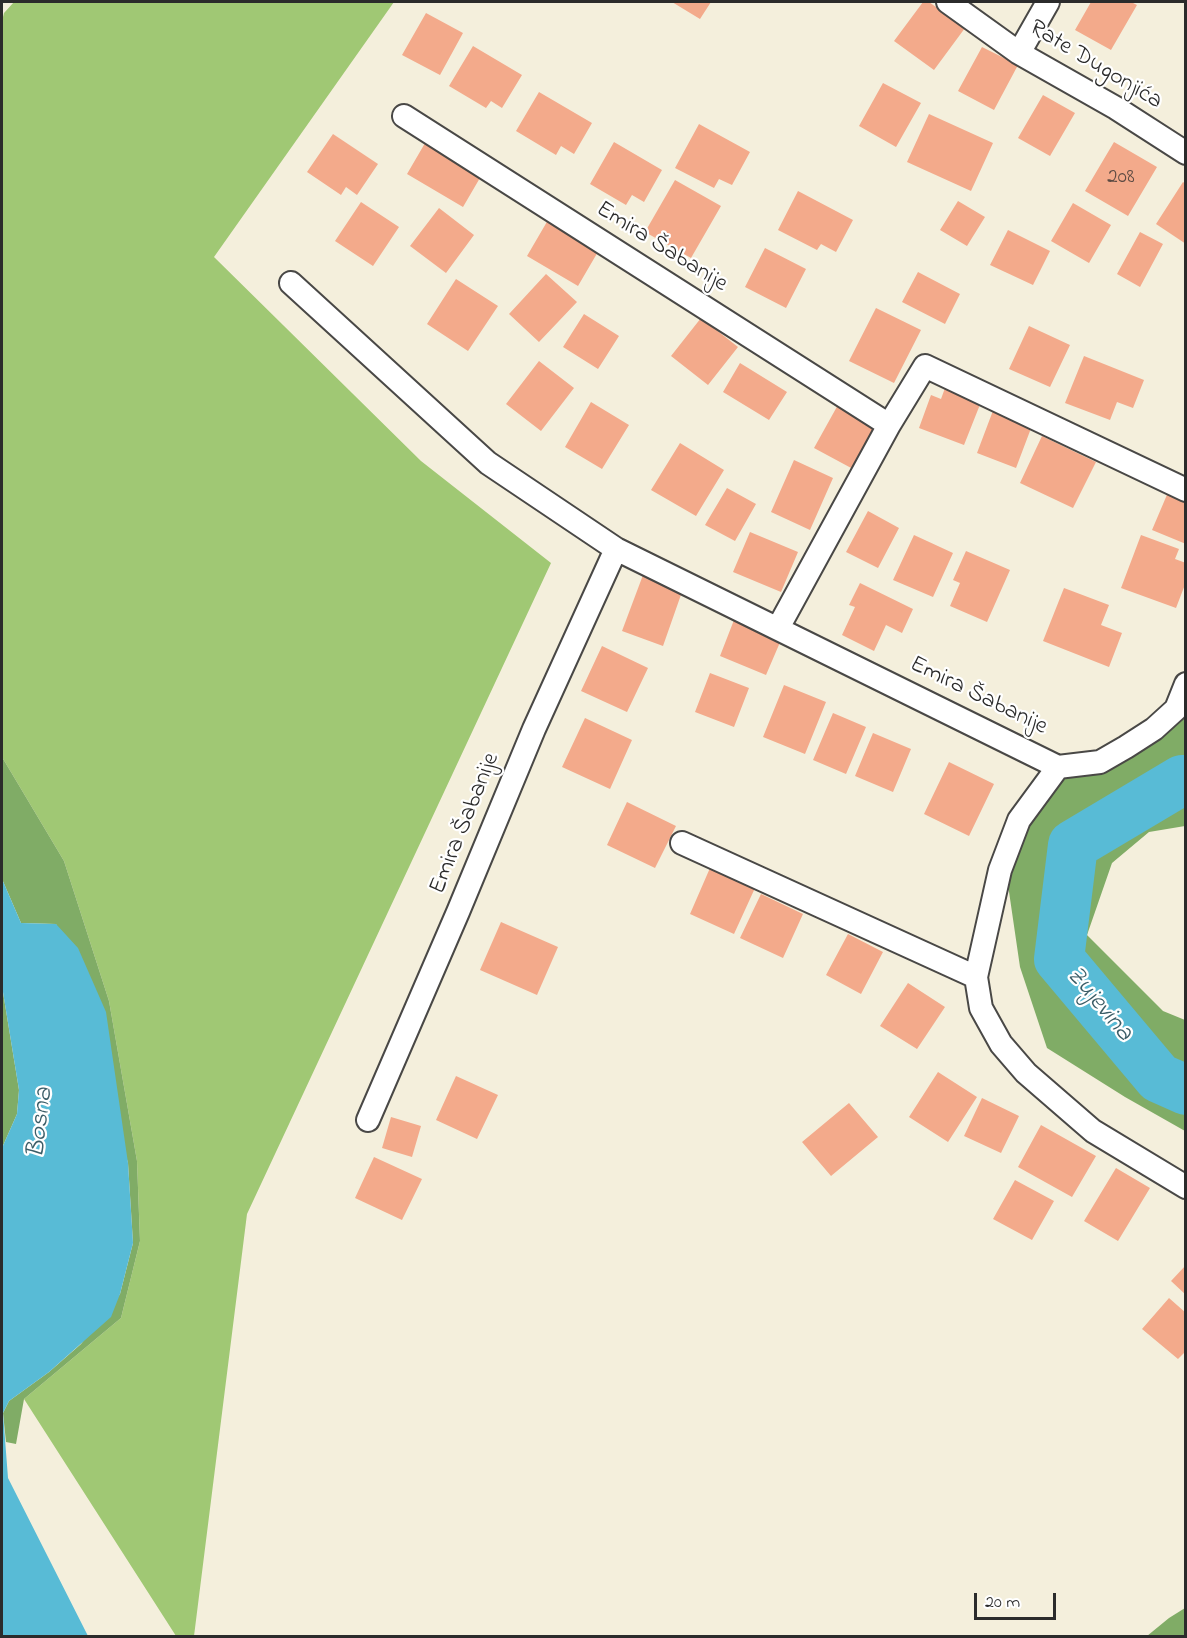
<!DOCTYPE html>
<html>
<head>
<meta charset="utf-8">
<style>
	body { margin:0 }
	#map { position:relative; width:1187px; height:1638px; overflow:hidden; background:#f4efdc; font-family:"Indie Flower",sans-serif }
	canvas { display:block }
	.frame { position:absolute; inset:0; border:3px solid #2b2b2b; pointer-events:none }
	.scale { position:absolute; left:974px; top:1593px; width:82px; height:27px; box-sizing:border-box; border:3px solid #2b2b2b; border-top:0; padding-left:8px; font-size:18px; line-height:21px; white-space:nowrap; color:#2b2b2b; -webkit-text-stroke:4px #fff; paint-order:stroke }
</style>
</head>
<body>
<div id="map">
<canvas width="1187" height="1638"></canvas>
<div class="frame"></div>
<div class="scale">20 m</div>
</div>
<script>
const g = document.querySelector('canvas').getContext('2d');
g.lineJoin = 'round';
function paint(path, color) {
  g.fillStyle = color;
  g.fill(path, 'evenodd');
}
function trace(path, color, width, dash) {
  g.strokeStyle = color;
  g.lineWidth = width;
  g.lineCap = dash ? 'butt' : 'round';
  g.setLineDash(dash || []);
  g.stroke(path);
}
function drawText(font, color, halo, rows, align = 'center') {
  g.font = font + ' "Indie Flower",sans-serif';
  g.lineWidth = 4.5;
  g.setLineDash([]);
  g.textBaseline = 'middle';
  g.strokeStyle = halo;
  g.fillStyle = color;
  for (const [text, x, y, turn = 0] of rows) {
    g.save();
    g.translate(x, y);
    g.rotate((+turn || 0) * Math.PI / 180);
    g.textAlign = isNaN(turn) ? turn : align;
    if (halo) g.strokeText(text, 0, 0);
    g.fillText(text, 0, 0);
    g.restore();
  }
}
paint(new Path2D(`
	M14 2H394L214 257 421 461 551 563 247 1214 194 1636H176L24 1399 121 1318 140 1241 137 1161 109 1001 64 861 2 757V21L4 13Z`), '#a0c874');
paint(new Path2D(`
	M1185 710V826L1149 832 1112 863 1087 935 1163 1011 1185 1020V1131L1125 1097 1047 1048 1020 967 1007 878 1044 788Z
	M2 757 64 861 109 1001 137 1161 140 1241 121 1318 24 1399 16 1444 6 1442 3 1413 9 1401 49 1372 81 1344 120 1294 133 1243 128 1163 56 924 21 923 2 879Z
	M2 986 19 1090 17 1114 2 1148Z
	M1185 1608V1636H1147L1169 1618Z`), '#80ac66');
paint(new Path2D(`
	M2 879 21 923 56 924 78 948 106 1012 128 1163 133 1243 120 1294 111 1317 49 1372 9 1401 3 1413 8 1478 88 1636H2V1148L17 1114 19 1090 2 986Z`), '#58bbd6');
trace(new Path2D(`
	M1186 780H1182L1073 845 1059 959 1159 1078 1186 1090`), '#58bbd6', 50);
paint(new Path2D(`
	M672 2H711L700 19Z
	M923 2H929L965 28 934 70 894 41Z
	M1091 2H1131L1137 5 1111 50 1075 30Z
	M426 13 463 33 440 75 402 55Z
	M473 46 522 75 502 108 491 101 486 108 449 86Z
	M982 47 1018 65 994 110 958 91Z
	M883 83 921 103 896 147 859 126Z
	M539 92 592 123 574 154 561 146 556 155 516 131Z
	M1043 95 1075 113 1050 156 1018 138Z
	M929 114 993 143 971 191 907 162Z
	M699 124 750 152 732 185 719 179 714 188 675 168Z
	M333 134 378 164 357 195 346 187 341 195 307 172Z
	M428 138 484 171 463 207 407 174Z
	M614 142 662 170 644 202 632 195 626 205 590 184Z
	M1114 142 1157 167 1128 216 1085 191Z
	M675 180 721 206 691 258 645 232Z
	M1183 182 1186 184V244L1156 224Z
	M798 191 853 220 836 252 821 244 817 250 778 230Z
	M958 201 985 217 967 246 940 230Z
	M361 202 399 227 373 266 335 241Z
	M1073 203 1111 225 1089 263 1051 241Z
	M439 208 474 235 446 273 410 246Z
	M548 220 599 250 578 286 527 256Z
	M1008 230 1050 251 1033 285 990 265Z
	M1140 232 1163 244 1140 287 1117 274Z
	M765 248 806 269 786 308 745 287Z
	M918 272 960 294 945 324 902 302Z
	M546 274 577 302 539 342 509 314Z
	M456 279 498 306 468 351 427 324Z
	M876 308 921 330 894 383 849 361Z
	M584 314 619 336 598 369 563 347Z
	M701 318 738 347 708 385 671 356Z
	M1029 326 1070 345 1050 387 1009 369Z
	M1084 356 1144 380 1133 408 1117 402 1110 420 1065 403Z
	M539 361 574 388 541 431 506 404Z
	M740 363 787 392 769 420 723 392Z
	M945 388 981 402 964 445 919 428 931 395 941 399Z
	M591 402 629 425 602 469 565 447Z
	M839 403 877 424 853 469 814 448Z
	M994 408 1033 423 1016 468 977 453Z
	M1042 436 1096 462 1073 508 1020 483Z
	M680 443 724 470 696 516 651 490Z
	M794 460 833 478 810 530 771 512Z
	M727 488 756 504 735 541 705 525Z
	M1169 490 1186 497V544L1152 530Z
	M868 511 899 528 878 568 846 552Z
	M750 532 798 552 781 592 733 572Z
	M914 535 953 553 933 597 893 580Z
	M1141 535 1179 549 1175 559 1186 563V582L1176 608 1121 588Z
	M966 551 1010 570 987 622 950 606 960 583 953 580Z
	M643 575 683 589 663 646 622 631Z
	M860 583 913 609 902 633 886 625 874 651 842 635 855 607 849 605Z
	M1064 588 1109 605 1101 625 1122 633 1109 667 1043 641Z
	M734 620 781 640 766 675 720 656Z
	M602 646 648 668 627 712 581 691Z
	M710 673 749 688 734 727 695 712Z
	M784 685 826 702 805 754 763 737Z
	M833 713 866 727 846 774 813 760Z
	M585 718 632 740 610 789 562 767Z
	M873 733 911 749 893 792 855 776Z
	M949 762 994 784 969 836 924 814Z
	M627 802 676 826 655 868 607 845Z
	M710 868 755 888 734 934 690 914Z
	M761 894 803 914 783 958 740 938Z
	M501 922 558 947 537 995 480 970Z
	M848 934 883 952 861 994 826 975Z
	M908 983 945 1007 917 1049 880 1026Z
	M938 1072 977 1097 948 1142 909 1117Z
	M456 1076 498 1095 477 1139 436 1120Z
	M982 1098 1019 1116 1001 1153 964 1136Z
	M849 1103 878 1137 831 1176 802 1142Z
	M391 1117 421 1126 412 1157 382 1148Z
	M1041 1125 1096 1156 1072 1197 1018 1167Z
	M374 1157 422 1179 402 1220 355 1198Z
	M1116 1168 1150 1188 1118 1241 1084 1221Z
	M1015 1180 1054 1201 1032 1240 993 1219Z
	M1186 1265V1295L1171 1281Z
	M1169 1298 1186 1313V1351L1178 1359 1142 1329Z`), '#f3aa8b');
const street = new Path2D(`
	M948 2 1019 53 1116 108 1186 153
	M1019 53 1048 2
	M404 116 889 425
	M291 283 488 463 616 549 1058 767
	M778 628 889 425 925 366 1186 490
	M1186 684 1176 709 1154 729 1126 747 1100 762 1058 767 1019 820 1000 870 976 977 981 1008 1001 1044 1026 1073 1093 1131 1186 1187
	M682 843 976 977
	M368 1120 458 912 534 729 616 549`);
trace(street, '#494846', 26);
trace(street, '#fff', 22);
drawText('21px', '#5d4b43', null, [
	["208",1121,179]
]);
drawText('24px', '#2b2b2b', '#fff', [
	["Rate Dugonjića",1095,66,31],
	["Emira Šabanije",661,248,32],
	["Emira Šabanije",978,697,26],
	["Emira Šabanije",466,824,-68]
]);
drawText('italic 26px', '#3b5d67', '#fff', [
	["Zujevina",1098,1005,50],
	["Bosna",42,1123,-83]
]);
</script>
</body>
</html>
